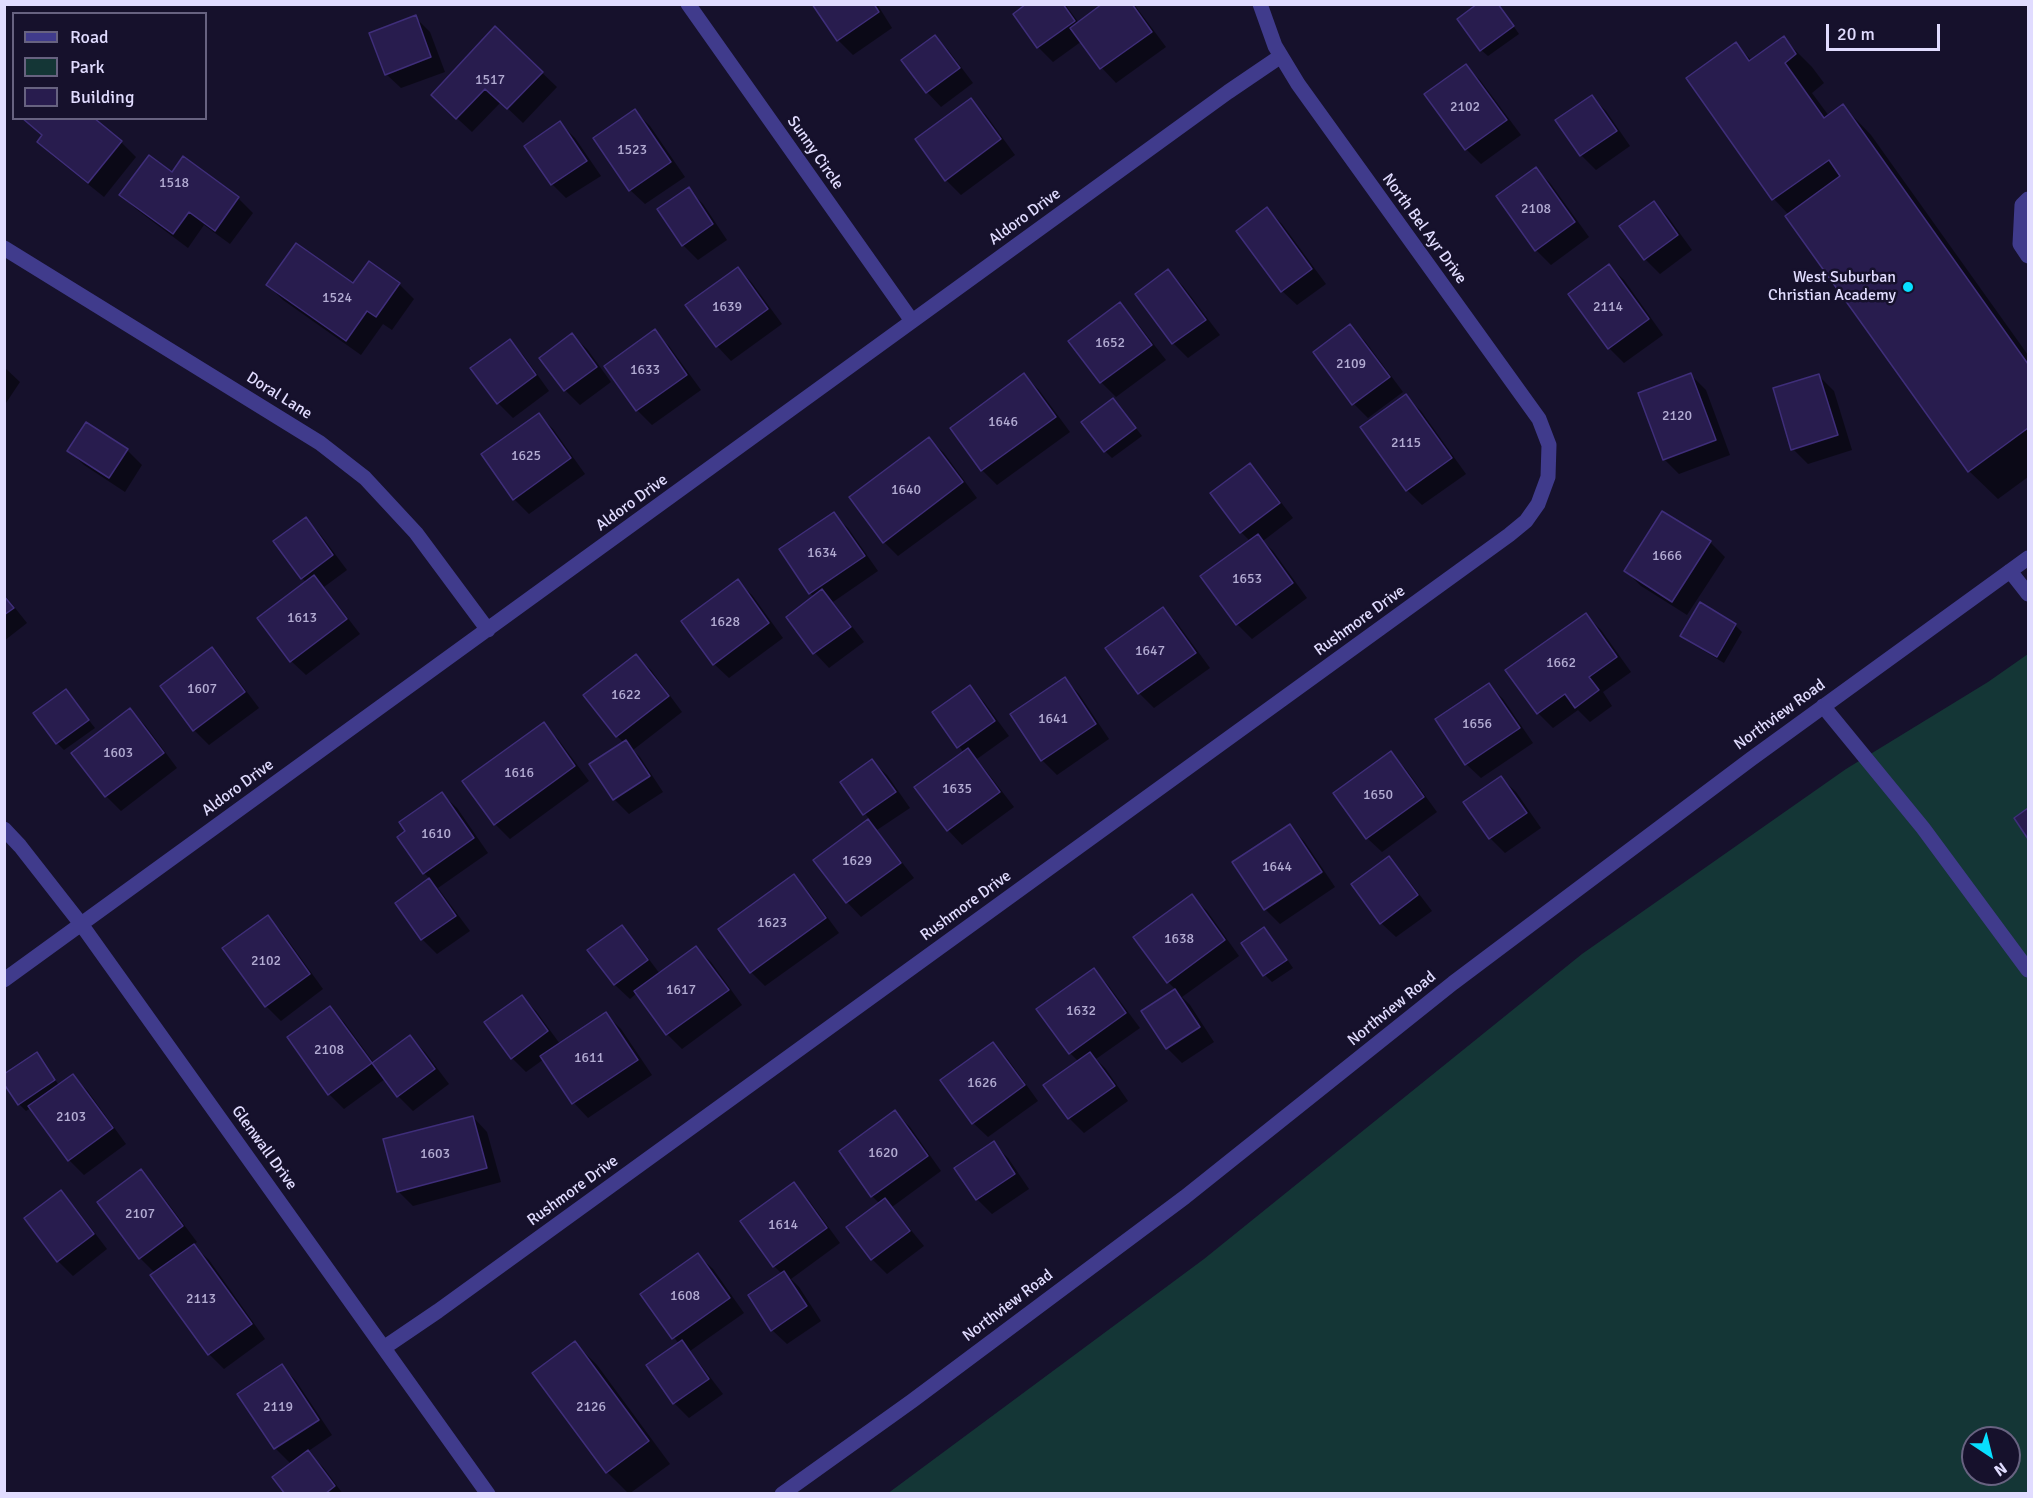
<!DOCTYPE html>
<html>
<head>
<meta charset="utf-8">
<style>
	body { margin:0 }
	#map { position:relative; width:2033px; height:1498px; overflow:hidden; background:#16112c; font-family:Signika,sans-serif }
	canvas { display:block }
	.frame { position:absolute; inset:0; border:6px solid #e1dcff; pointer-events:none }
	.legend { position:absolute; left:12px; top:12px; width:195px; height:108px; box-sizing:border-box; background:#16112c; border:2px solid #676280; margin:0; padding:8px 10px; list-style:none; font-size:18px; color:#e1dcff }
	.legend li { display:flex; align-items:center; gap:12px; height:30px }
	.legend b { width:30px; border:2px solid #676280 }
	.north { position:absolute; left:1961px; top:1426px; width:60px; height:60px; box-sizing:border-box; background:#16112c; border:2px solid #676280; border-radius:50%; rotate:145deg; font-size:16px; font-weight:700; line-height:24px; text-align:center; color:#e1dcff }
	.north::after { content:''; display:block; margin:auto; width:21px; height:27px; background:#08dfff; clip-path:polygon(50% 0,100% 100%,50% 72%,0 100%) }
	.scale { position:absolute; left:1826px; top:24px; width:114px; height:27px; box-sizing:border-box; border:3px solid #e1dcff; border-top:0; padding-left:8px; font-size:18px; line-height:21px; white-space:nowrap; color:#e1dcff; -webkit-text-stroke:4px #16112c; paint-order:stroke }
</style>
</head>
<body>
<div id="map">
<canvas width="2033" height="1498"></canvas>
<div class="frame"></div>
<ul class="legend">
<li><b style="height:8px;background:#403b8c"></b>Road</li>
<li><b style="height:16px;background:#143636"></b>Park</li>
<li><b style="height:16px;background:#281c4e"></b>Building</li>
</ul>
<div class="north">N</div>
<div class="scale">20 m</div>
</div>
<script>
const g = document.querySelector('canvas').getContext('2d');
g.lineJoin = 'round';
function paint(path, color) {
  g.fillStyle = color;
  g.fill(path, 'evenodd');
}
function trace(path, color, width, dash) {
  g.strokeStyle = color;
  g.lineWidth = width;
  g.lineCap = dash ? 'butt' : 'round';
  g.setLineDash(dash || []);
  g.stroke(path);
}
function drawText(font, color, halo, rows, align = 'center') {
  g.font = font + ' Signika,sans-serif';
  g.lineWidth = 5;
  g.setLineDash([]);
  g.textBaseline = 'middle';
  g.strokeStyle = halo;
  g.fillStyle = color;
  for (const [text, x, y, turn = 0] of rows) {
    g.save();
    g.translate(x, y);
    g.rotate((+turn || 0) * Math.PI / 180);
    g.textAlign = isNaN(turn) ? turn : align;
    if (halo) g.strokeText(text, 0, 0);
    g.fillText(text, 0, 0);
    g.restore();
  }
}
paint(new Path2D(`
	M2028 654V1493L887 1494 1204 1259 1582 954 1846 769 1988 682ZM1973 1438H2009V1474H1973Z`), '#143636');
paint(new Path2D(`
	M813 4H877L892 28 853 55 838 40Z
	M1028 4H1065L1079 23 1104 4H1134L1166 47 1116 83 1102 68 1082 41 1053 62 1038 47 1015 14Z
	M1498 4 1519 34 1488 56 1481 50Z
	M415 17 430 32 445 72 401 88 386 74Z
	M495 28 557 87 523 123 501 102 472 132 447 109Z
	M935 36 949 51 973 83 941 107 927 92Z
	M1783 38 1812 67 1824 83 1812 93 1829 116 1843 106 1871 135 2028 355V477L1998 499 1969 471 1789 215 1774 199 1736 44 1752 61Z
	M1466 66 1480 80 1521 135 1481 164 1466 149 1426 94Z
	M1592 97 1606 111 1630 146 1596 170 1581 155Z
	M971 100 986 115 1015 155 961 195 946 180 917 140Z
	M635 111 650 126 685 177 645 204 630 190Z
	M22 118H92L121 142 136 157 104 197 53 156 39 141 43 136Z
	M560 123 575 138 601 176 566 198 552 184Z
	M184 158 238 198 253 213 230 244 204 225 188 248 136 209 121 195 172 174Z
	M1536 169 1550 183 1589 237 1551 265 1536 250 1498 196Z
	M688 189 703 204 727 240 698 260 683 245Z
	M1654 202 1668 217 1692 250 1660 274 1645 259 1621 226Z
	M1267 209 1282 224 1326 284 1297 305 1282 291Z
	M1609 266 1624 280 1663 335 1624 363 1609 348 1570 294Z
	M738 268 752 283 782 324 731 361 717 346Z
	M1168 271 1183 286 1220 335 1188 358 1173 343 1137 294Z
	M399 284 414 299 392 330 383 324 361 355 283 300 268 285Z
	M1120 304 1134 319 1166 360 1116 397 1101 382 1070 341Z
	M1350 326 1365 341 1403 392 1368 418 1354 404Z
	M654 331 669 346 701 390 652 425 637 410 606 366Z
	M572 335 587 349 611 382 580 405 565 390 541 358Z
	M510 341 524 356 549 391 513 418 498 403Z
	M4 367 20 382 4 406Z
	M1024 375 1039 390 1070 432 997 485 982 470 952 428Z
	M1691 375 1706 390 1730 455 1679 474 1665 460 1640 394Z
	M1819 376 1834 391 1852 450 1808 464 1793 449Z
	M1406 396 1421 411 1466 474 1422 505 1407 490 1362 428Z
	M1120 407 1142 436 1112 458 1105 451Z
	M539 415 553 429 585 474 529 514 514 499Z
	M929 439 944 453 977 498 898 556 884 542Z
	M127 450 142 465 125 492 84 465 69 451Z
	M1250 465 1264 480 1293 518 1263 541 1273 551 1307 598 1252 639 1237 624 1202 577 1251 542 1241 532Z
	M833 514 848 528 878 571 833 602 864 642 829 668 815 653 788 617 814 597 810 593Z
	M306 519 320 534 347 570 324 587 360 634 306 675 291 661 307 583 302 578Z
	M1710 542 1725 557 1687 615 1641 586 1626 571Z
	M737 581 752 595 783 638 729 678 714 664Z
	M4 594 27 623 4 641Z
	M1163 609 1177 623 1210 668 1154 708 1139 693 1107 648Z
	M1586 615 1601 630 1631 672 1603 692 1612 706 1590 722 1578 710 1553 728 1538 713 1507 671Z
	M1735 625 1742 632 1724 663 1689 642 1682 635Z
	M212 649 226 664 259 708 209 745 194 730Z
	M636 656 651 670 682 712 633 750 640 757 663 792 629 814 614 799 591 765 624 743 617 736Z
	M1065 679 1079 694 1109 739 1057 775 1042 760Z
	M1489 685 1503 699 1533 743 1481 778 1466 764Z
	M970 687 984 702 1009 736 977 759 1014 807 962 845 948 830 964 753 934 712Z
	M66 691 95 728 64 750 57 743Z
	M130 710 145 725 177 768 121 811 106 796 73 753Z
	M543 724 558 739 589 781 510 839 495 824Z
	M1390 753 1405 768 1437 812 1382 852 1367 838Z
	M872 761 887 775 910 808 877 830 914 878 861 917 847 902 816 860 870 820 842 783Z
	M1501 778 1516 792 1541 828 1505 853 1490 838 1465 803Z
	M442 794 457 808 488 853 438 888 470 931 437 954 422 939 397 903 430 879 424 873Z
	M1289 826 1304 841 1335 887 1280 924 1265 909Z
	M1389 858 1403 873 1432 911 1396 937 1381 923Z
	M794 876 808 891 839 933 765 986 751 972Z
	M1192 896 1207 911 1239 956 1182 997 1190 1005 1214 1042 1182 1063 1167 1048 1143 1012 1176 990 1168 982Z
	M268 917 282 932 323 989 281 1021 266 1006Z
	M622 927 636 942 660 974 696 948 711 962 742 1005 682 1049 667 1034 637 993 630 999 615 985 590 951Z
	M1264 929 1271 936 1293 968 1272 982 1265 975Z
	M1094 970 1108 985 1140 1028 1096 1059 1105 1068 1128 1101 1084 1133 1069 1118 1045 1086 1079 1062 1070 1053Z
	M522 997 536 1011 560 1044 606 1014 621 1029 652 1075 588 1118 574 1103 544 1059 526 1072 512 1058Z
	M330 1008 344 1022 374 1063 410 1037 425 1052 449 1084 413 1111 398 1096 385 1079 344 1109 329 1094 289 1038Z
	M993 1044 1007 1058 1038 1101 988 1137 973 1123Z
	M37 1054 44 1061 59 1086 73 1076 87 1090 126 1144 84 1175 69 1160 31 1108 26 1111 19 1104 4 1081Z
	M895 1112 910 1127 941 1171 892 1207 924 1246 887 1274 872 1259 848 1227 880 1204 872 1196Z
	M473 1117 487 1132 501 1182 413 1206 398 1191Z
	M993 1143 1008 1158 1029 1189 992 1214 977 1199 956 1169Z
	M141 1171 155 1186 197 1242 193 1245 209 1260 265 1339 224 1369 209 1354 155 1273 140 1258Z
	M793 1184 808 1199 840 1243 791 1279 799 1287 821 1321 787 1344 772 1330 782 1274 774 1266Z
	M61 1192 75 1207 107 1249 73 1276 58 1261Z
	M698 1255 713 1269 744 1313 690 1351 723 1394 689 1418 674 1403 679 1344 642 1294Z
	M575 1343 597 1365 670 1464 629 1494 607 1472Z
	M282 1366 296 1381 332 1435 307 1452 323 1467 343 1494H287L292 1465 275 1448 239 1394Z`), '#0007');
const building = new Path2D(`
	M812 4H874L879 12 837 41Z
	M1026 4H1063L1075 21 1037 48 1013 14Z
	M1102 4H1132L1152 32 1100 69 1070 28Z
	M1477 4H1498L1514 26 1480 51 1457 19Z
	M416 15 431 57 385 75 369 33Z
	M495 26 543 72 507 109 485 89 456 119 431 95Z
	M935 35 960 68 926 93 901 60Z
	M1784 36 1796 54 1785 63 1824 118 1843 104 2028 364V428L1968 472 1785 216 1840 176 1829 160 1772 200 1686 78 1736 42 1749 61Z
	M1466 64 1507 120 1465 150 1424 94Z
	M1592 95 1617 131 1580 156 1555 120Z
	M971 98 1001 139 945 181 915 139Z
	M635 109 671 162 629 191 593 138Z
	M22 118H94L122 141 88 183 37 142 42 135Z
	M560 121 587 161 551 185 524 146Z
	M149 155 172 172 183 156 239 197 215 231 189 212 173 234 119 195Z
	M1536 167 1575 222 1535 251 1496 196Z
	M689 187 713 224 682 246 657 209Z
	M1654 201 1678 235 1644 260 1619 226Z
	M1267 207 1312 269 1281 292 1236 231Z
	M296 243 353 283 369 261 400 283 376 317 367 311 346 341 266 285Z
	M1609 264 1649 319 1608 349 1568 294Z
	M738 267 768 309 716 347 685 305Z
	M1168 269 1206 320 1172 344 1135 294Z
	M1120 302 1152 345 1100 383 1068 341Z
	M1350 324 1390 377 1352 405 1313 352Z
	M655 329 687 375 636 411 604 366Z
	M572 333 597 367 564 391 539 358Z
	M510 339 536 375 497 404 470 368Z
	M1024 373 1056 417 981 471 950 428Z
	M1691 373 1716 440 1663 460 1638 393Z
	M1819 374 1838 435 1791 450 1773 388Z
	M1406 394 1452 458 1406 491 1360 427Z
	M1113 398 1136 428 1104 452 1081 422Z
	M539 413 571 458 513 500 481 454Z
	M86 422 128 449 109 478 67 451Z
	M929 437 963 482 883 543 849 497Z
	M1250 463 1280 503 1240 533 1210 493Z
	M1662 511 1711 541 1672 602 1624 571Z
	M834 512 865 556 809 594 779 549Z
	M306 517 333 555 301 579 273 541Z
	M1258 534 1293 583 1236 625 1200 576Z
	M314 575 347 619 290 662 257 618Z
	M738 579 769 623 713 665 681 621Z
	M822 589 851 627 813 654 786 617Z
	M4 596 14 608 4 615Z
	M1700 602 1736 624 1717 657 1680 636Z
	M1163 607 1196 653 1138 694 1105 648Z
	M1586 613 1617 657 1589 677 1599 690 1575 708 1565 694 1537 714 1505 670Z
	M212 647 245 692 193 731 160 686Z
	M636 654 669 696 616 737 583 695Z
	M1065 677 1096 724 1041 761 1010 714Z
	M1489 683 1520 728 1465 765 1435 719Z
	M970 685 995 721 957 748 932 712Z
	M66 689 89 720 56 744 33 713Z
	M130 708 164 753 105 797 71 753Z
	M544 722 575 766 494 825 462 781Z
	M626 740 650 776 613 800 589 764Z
	M968 748 1000 792 947 831 914 787Z
	M1391 751 1424 797 1366 839 1333 793Z
	M872 759 896 792 863 815 840 782Z
	M1501 776 1527 813 1489 839 1463 802Z
	M442 792 474 838 423 874 397 837 405 831 399 822Z
	M2028 808V839L2014 818Z
	M868 819 901 863 846 903 813 860Z
	M1290 824 1322 872 1264 910 1232 862Z
	M1389 856 1418 895 1380 924 1351 884Z
	M794 874 826 918 750 973 718 929Z
	M429 878 456 916 421 940 395 903Z
	M1192 894 1225 940 1167 983 1133 937Z
	M268 915 310 974 265 1007 222 948Z
	M622 925 648 960 614 985 587 950Z
	M1264 927 1287 960 1263 976 1241 943Z
	M696 946 729 990 666 1035 634 991Z
	M1094 968 1126 1013 1069 1054 1036 1009Z
	M1175 989 1200 1027 1166 1049 1141 1011Z
	M522 995 548 1031 511 1059 484 1022Z
	M330 1006 372 1063 328 1095 287 1037Z
	M606 1012 638 1060 572 1104 540 1056Z
	M410 1035 435 1069 397 1097 372 1063Z
	M993 1042 1025 1085 972 1124 940 1080Z
	M37 1052 55 1080 18 1105 4 1084V1074Z
	M1090 1052 1115 1086 1068 1119 1043 1085Z
	M73 1074 113 1128 68 1161 28 1106Z
	M895 1110 928 1156 871 1197 839 1151Z
	M473 1116 487 1168 397 1192 383 1139Z
	M994 1141 1015 1174 976 1200 954 1168Z
	M141 1169 183 1226 139 1259 97 1202Z
	M794 1182 827 1228 773 1267 740 1221Z
	M61 1190 94 1234 57 1262 24 1218Z
	M885 1198 910 1231 871 1260 846 1227Z
	M194 1244 252 1324 208 1355 150 1275Z
	M698 1253 730 1298 672 1339 640 1294Z
	M784 1271 807 1306 771 1331 748 1295Z
	M682 1340 709 1379 673 1404 646 1365Z
	M575 1341 649 1441 606 1473 532 1373Z
	M282 1364 319 1420 274 1449 237 1394Z
	M308 1450 335 1486 325 1494H285L272 1477Z`);
paint(building, '#281c4e');
trace(building, '#3f2e7a', 1.5);
trace(new Path2D(`
	M688 4 912 321
	M2028 199 2022 205 2020 244 2028 256
	M4 248 320 443 365 478 416 533 488 630
	M2010 571 2028 594
	M1823 706 1923 828 2028 970
	M4 829 20 846 81 924 488 1494
	M4 980 1228 92 1281 56
	M385 1347 438 1311 1509 535 1526 521 1538 504 1548 477 1549 445 1539 419 1298 84 1275 46 1260 4
	M782 1494 912 1401 1185 1197 1453 983 1751 759 2028 558`), '#403b8c', 15);
for (const [x, y, r, color] of [
	[1908,287,6,"#08dfff"]
]) {
  const dot = new Path2D();
  dot.arc(x, y, r, 0, 2 * Math.PI);
  g.fillStyle = color;
  g.fill(dot);
  trace(dot, '#16112c', 2);
}
drawText('14px', '#b3acd3', null, [
	["1517",490,80],
	["2102",1465,107],
	["1523",632,150],
	["1518",174,183],
	["2108",1536,209],
	["1524",337,298],
	["1639",727,307],
	["2114",1608,307],
	["1652",1110,343],
	["2109",1351,364],
	["1633",645,370],
	["2120",1677,416],
	["1646",1003,422],
	["2115",1406,443],
	["1625",526,456],
	["1640",906,490],
	["1634",822,553],
	["1666",1667,556],
	["1653",1247,579],
	["1613",302,618],
	["1628",725,622],
	["1647",1150,651],
	["1662",1561,663],
	["1607",202,689],
	["1622",626,695],
	["1641",1053,719],
	["1656",1477,724],
	["1603",118,753],
	["1616",519,773],
	["1635",957,789],
	["1650",1378,795],
	["1610",436,834],
	["1629",857,861],
	["1644",1277,867],
	["1623",772,923],
	["1638",1179,939],
	["2102",266,961],
	["1617",681,990],
	["1632",1081,1011],
	["2108",329,1050],
	["1611",589,1058],
	["1626",982,1083],
	["2103",71,1117],
	["1620",883,1153],
	["1603",435,1154],
	["2107",140,1214],
	["1614",783,1225],
	["1608",685,1296],
	["2113",201,1299],
	["2119",278,1407],
	["2126",591,1407]
]);
drawText('16px', '#e1dcff', '#16112c', [
	["Sunny Circle",815,153,55],
	["Aldoro Drive",1025,217,-36],
	["North Bel Ayr Drive",1424,229,54],
	["Doral Lane",279,396,32],
	["Aldoro Drive",632,503,-36],
	["Rushmore Drive",1360,621,-36],
	["Northview Road",1780,715,-36],
	["Aldoro Drive",238,788,-36],
	["Rushmore Drive",966,906,-36],
	["Northview Road",1392,1009,-39],
	["Glenwall Drive",264,1148,54],
	["Rushmore Drive",573,1191,-36],
	["Northview Road",1008,1306,-37]
]);
drawText('16px', '#e1dcff', '#16112c', [
	["West Suburban",1896,278],
	["Christian Academy",1896,296]
], 'right');
</script>
</body>
</html>
